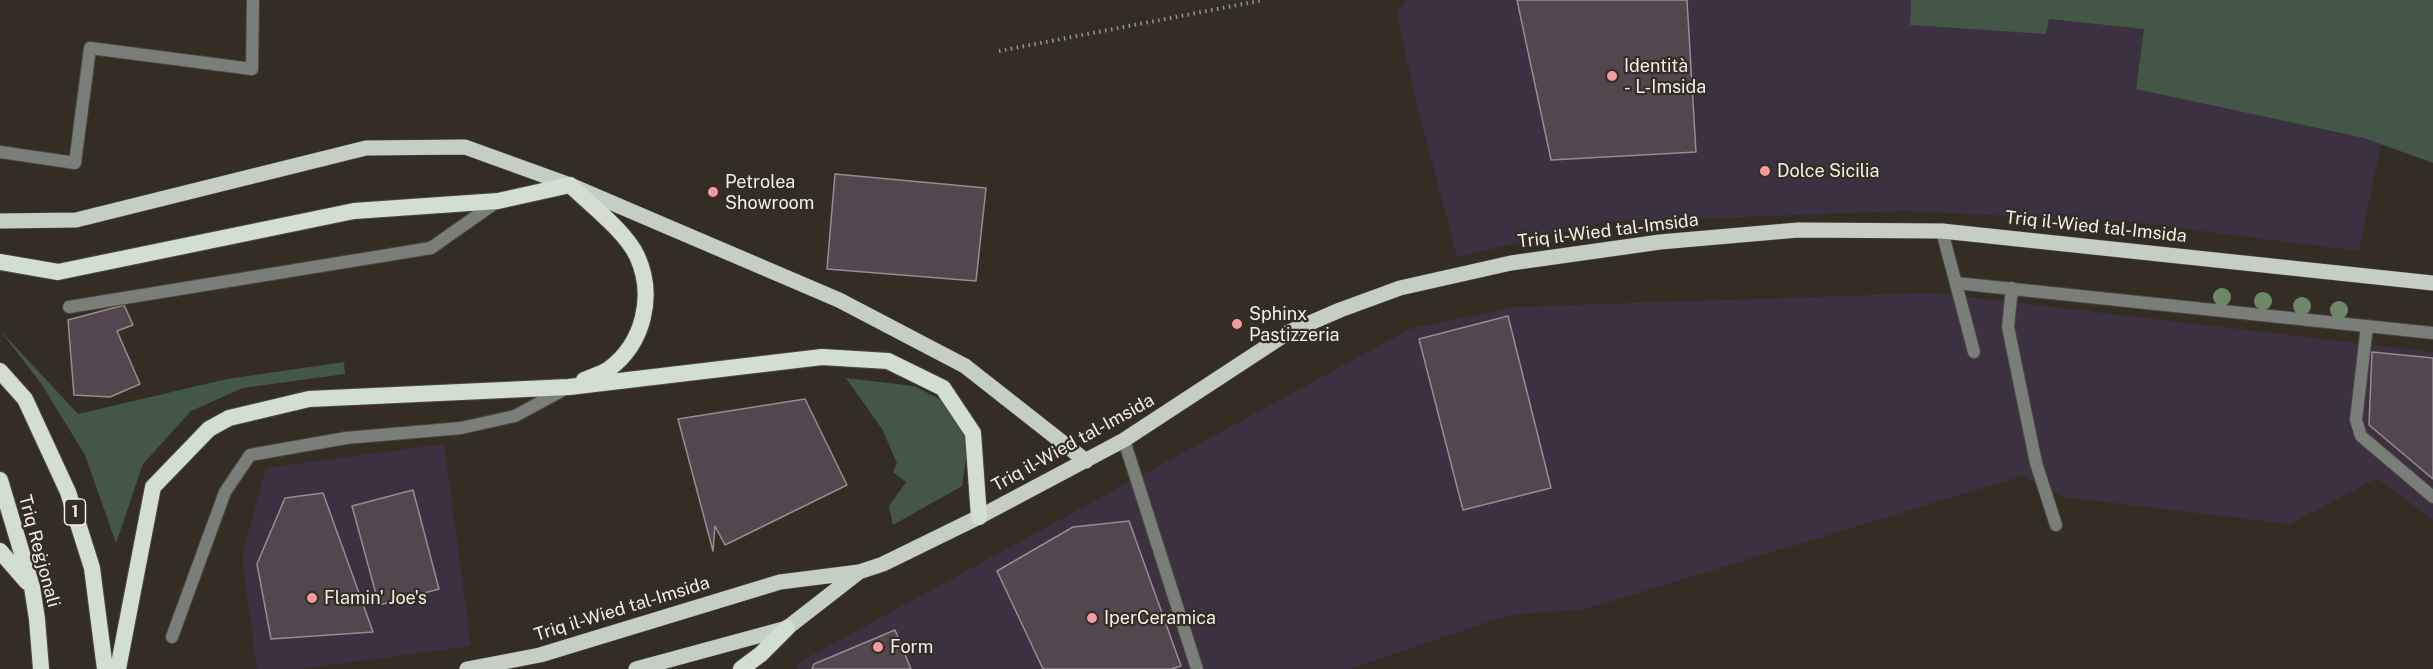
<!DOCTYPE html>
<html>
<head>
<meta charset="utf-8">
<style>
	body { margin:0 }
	canvas { display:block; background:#332d23 }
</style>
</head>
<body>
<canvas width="2433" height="669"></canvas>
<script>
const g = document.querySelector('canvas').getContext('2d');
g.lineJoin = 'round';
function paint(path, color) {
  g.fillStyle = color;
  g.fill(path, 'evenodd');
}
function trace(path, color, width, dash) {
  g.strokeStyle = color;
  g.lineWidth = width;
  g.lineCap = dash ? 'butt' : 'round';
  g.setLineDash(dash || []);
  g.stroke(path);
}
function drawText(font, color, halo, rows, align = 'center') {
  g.font = font + ' "Public Sans",sans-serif';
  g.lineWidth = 4.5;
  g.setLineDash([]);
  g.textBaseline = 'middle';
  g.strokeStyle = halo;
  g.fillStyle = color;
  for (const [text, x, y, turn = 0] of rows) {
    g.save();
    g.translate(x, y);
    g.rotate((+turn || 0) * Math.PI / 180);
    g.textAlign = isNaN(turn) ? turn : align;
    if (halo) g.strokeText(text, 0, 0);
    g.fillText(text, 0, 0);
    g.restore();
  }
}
paint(new Path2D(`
	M1406 0H1911L1910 25 2046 33 2049 19 2144 29 2136 88 2364 138 2381 144 2359 251 2132 222 1906 211 1607 222 1457 257 1414 93 1397 12Z
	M1934 293 2433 352V520L2377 478 2290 524 2063 497 2022 476 1585 609 1509 615 1350 669H797L796 664 1410 329 1514 307Z
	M444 444 471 646 300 669H257L242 556 266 468Z`), '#3b3141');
paint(new Path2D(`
	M1911 0H2433V163L2364 138 2136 89 2144 29 2049 19 2046 34 1910 25Z
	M0 330 78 414 227 379 344 362 345 374 243 388 191 411 143 464 116 543 85 455 42 385Z
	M846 378 914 386 949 404 968 445 962 486 893 525 889 506 906 482 893 472 897 463 882 429Z`), '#445645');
const building = new Path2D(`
	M1517 0H1687L1696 152 1551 160Z
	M835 174 986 188 976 281 827 269Z
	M124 305 133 325 117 331 140 384 110 397 74 395 68 320Z
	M1508 316 1551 488 1463 510 1419 339Z
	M2372 352 2433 358V479L2369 425Z
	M805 399 847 485 725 545 715 526 713 551 678 419Z
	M413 490 439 589 379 605 352 506Z
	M323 493 373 632 271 639 257 564 285 498Z
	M1129 521 1181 666 1171 669H1043L997 571 1073 527Z
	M895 630 911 669H812L814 664Z`);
paint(building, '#53464e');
trace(building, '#998b92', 1.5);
const service = new Path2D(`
	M0 152 75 163 90 48 252 69 253 0
	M1956 283 2433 333
	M2012 288 2008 327 2036 463 2056 525
	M69 307 431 248 498 201
	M2367 326 2356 420 2361 436 2433 497
	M1124 440 1197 669
	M172 637 225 492 250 455 346 438 461 428 515 416 565 389`);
const minor = new Path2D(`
	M1942 231 1974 352`);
const primary = new Path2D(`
	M0 221 76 220 366 148 465 147 570 185 839 300 965 366 1086 461
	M467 669 540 655 780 582 859 572 883 564 979 517 1124 440 1289 332 1340 310 1400 288 1511 263 1660 242 1798 230 1942 231 2433 283
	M636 669 787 628 859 572`);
const trunk = new Path2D(`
	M0 262 58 272 354 211 498 201 570 185C590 204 626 232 637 256 655 295 644 343 609 369 602 374 591 377 584 380
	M0 371 25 399 68 492 92 568 105 669
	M0 480 32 587 37 619 41 669
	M0 551 27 582
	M118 669 153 487 209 429 229 418 309 399 569 387 822 357 888 361 943 388 973 433 979 517
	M741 669 761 654 787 628`);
trace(service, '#4e483f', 14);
trace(minor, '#4e483f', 14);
trace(primary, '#4e483f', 16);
trace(trunk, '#4e483f', 18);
trace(new Path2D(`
	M999 51 1264 0`), '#99948c', 4, [1.5, 4.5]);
trace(service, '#797e79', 12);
trace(minor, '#797e79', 12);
trace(primary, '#c4cec4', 15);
trace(trunk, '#d3ded3', 16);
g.fillStyle = '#6f8769';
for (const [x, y] of [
	[2222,297],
	[2263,301],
	[2302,306],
	[2339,310]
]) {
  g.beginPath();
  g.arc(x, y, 9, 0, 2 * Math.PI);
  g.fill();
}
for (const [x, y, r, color] of [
	[1612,76,6,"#f49aa1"],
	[1765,171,6,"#f49aa1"],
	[713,192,6,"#f49aa1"],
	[1237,324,6,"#f49aa1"],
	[312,598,6,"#f49aa1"],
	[1092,618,6,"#f49aa1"],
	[878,647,6,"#f49aa1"]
]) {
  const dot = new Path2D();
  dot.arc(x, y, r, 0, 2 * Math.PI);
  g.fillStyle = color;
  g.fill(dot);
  trace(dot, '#332d23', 2);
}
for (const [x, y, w] of [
	[75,512,21]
]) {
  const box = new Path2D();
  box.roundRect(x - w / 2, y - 13, w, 26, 4.5);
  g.fillStyle = '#332d23';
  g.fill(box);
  trace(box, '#f2eee8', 1.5);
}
drawText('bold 16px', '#f2eee8', null, [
	["1",75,512]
]);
drawText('18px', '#f2eee8', '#332d23', [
	["Identità",1624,66],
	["- L-Imsida",1624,87],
	["Dolce Sicilia",1777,171],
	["Petrolea",725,182],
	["Showroom",725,203],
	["Sphinx",1249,314],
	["Pastizzeria",1249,335],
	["Flamin' Joe's",324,598],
	["IperCeramica",1104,618],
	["Form",890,647]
], 'left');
drawText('18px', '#f2eee8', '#332d23', [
	["Triq il-Wied tal-Imsida",2096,227,6],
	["Triq il-Wied tal-Imsida",1608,231,-7],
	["Triq il-Wied tal-Imsida",1073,443,-29],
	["Triq Reġjonali",39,551,75],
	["Triq il-Wied tal-Imsida",622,609,-17]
]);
</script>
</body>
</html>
